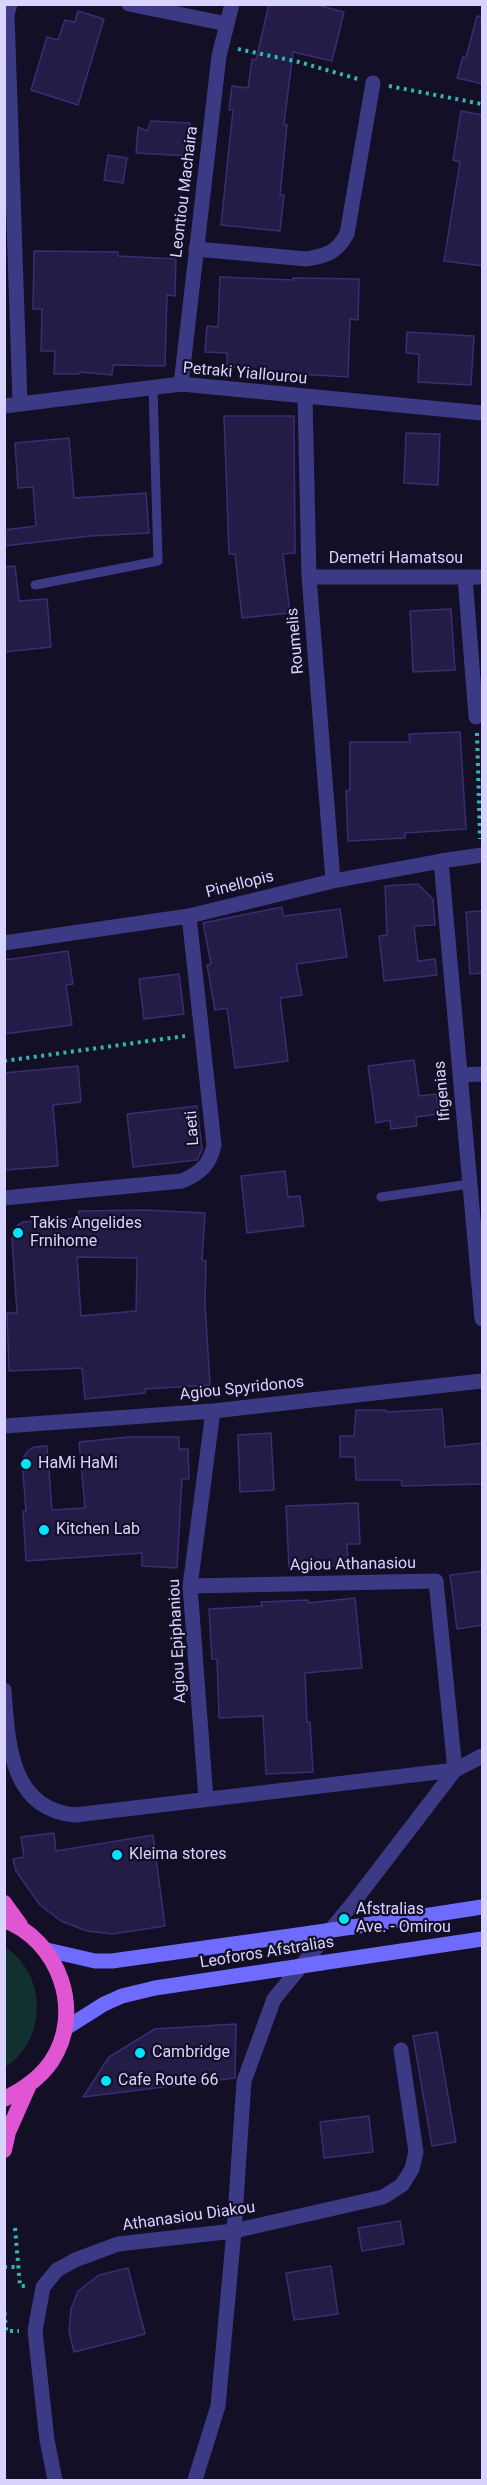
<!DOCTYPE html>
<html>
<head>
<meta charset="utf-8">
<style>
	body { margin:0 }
	#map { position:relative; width:487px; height:2485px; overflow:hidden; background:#130f26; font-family:Roboto,sans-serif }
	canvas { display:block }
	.frame { position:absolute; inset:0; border:6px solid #d9d4ff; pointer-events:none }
</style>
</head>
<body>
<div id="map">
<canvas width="487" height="2485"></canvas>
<div class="frame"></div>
</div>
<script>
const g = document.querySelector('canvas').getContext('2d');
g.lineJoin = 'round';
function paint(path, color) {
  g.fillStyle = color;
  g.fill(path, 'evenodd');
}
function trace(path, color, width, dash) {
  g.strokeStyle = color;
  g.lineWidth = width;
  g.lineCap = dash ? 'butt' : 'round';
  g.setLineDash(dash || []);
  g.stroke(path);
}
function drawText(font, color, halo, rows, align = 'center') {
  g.font = font + ' Roboto,sans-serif';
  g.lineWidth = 4.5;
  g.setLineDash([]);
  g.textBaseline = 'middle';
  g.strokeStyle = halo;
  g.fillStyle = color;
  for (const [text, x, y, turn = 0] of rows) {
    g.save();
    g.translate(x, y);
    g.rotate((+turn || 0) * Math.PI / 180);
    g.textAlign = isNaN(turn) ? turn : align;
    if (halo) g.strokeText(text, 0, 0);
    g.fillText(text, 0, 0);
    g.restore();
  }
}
paint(new Path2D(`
	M5 1947C47 1974 48 2040 5 2067Z`), '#12302f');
const building = new Path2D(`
	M269 4H313L344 12 332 61 293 52 284 124 287 125 280 195H284L280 231 221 225 233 110H229L232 86 248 88 252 59 256 60Z
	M78 11 104 19 78 105 31 90 47 37 58 40 65 20 75 22Z
	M477 16 483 17V84L457 78 463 57 466 58Z
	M461 111 483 115V266L444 261 460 162 453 160Z
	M151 121 190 123 188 156 136 153 138 127 147 131Z
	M108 155 127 158 123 183 104 180Z
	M34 251 118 252V256L176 259 175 296 167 295 165 366 113 365 112 375 80 372 79 374H54L55 351H41L42 309H33Z
	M220 277 293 280V278L359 279 358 320 350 319 348 377 248 371 249 368 227 367V353L205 352 207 326 218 327Z
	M407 332 474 336 471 385 418 382 419 354 406 353Z
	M224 416H294L295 553 283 554 290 613 242 618 235 554H229Z
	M406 433 440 434 438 485 404 483Z
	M69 438 74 498 146 493 149 533 90 536 4 546V530L36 526 33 487 18 488 15 443Z
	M15 566 19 601 47 599 51 647 4 652V567Z
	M451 609 455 670 413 672 410 611Z
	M460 732 466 829 405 833V838L348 841 346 791 350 790V742H410L409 734Z
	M418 884 433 899 435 925 414 926 418 961 435 959 437 975 384 981 379 936 387 935 385 886Z
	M282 907 283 916 340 909 347 957 296 964 302 995 280 998 288 1061 235 1068 227 1008 215 1010 207 965 211 964 203 923Z
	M483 911V973L470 974 466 912Z
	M68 951 73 984 66 985 72 1025 4 1034V960Z
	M179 974 184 1014 144 1019 139 979Z
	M414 1060 419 1096 436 1094 439 1114 416 1117 417 1126 391 1129 390 1120 376 1123 368 1066Z
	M78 1066 81 1102 53 1105 58 1166 4 1170V1129H6L4 1073Z
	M197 1106 202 1150 197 1160 133 1167 127 1114Z
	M285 1171 288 1197 300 1196 304 1226 247 1233 241 1176Z
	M145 1210 205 1213 202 1260 206 1261 205 1304 210 1385 145 1389V1393L85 1399 82 1368 9 1371 7 1313H17L12 1238 18 1225 23 1222 79 1218V1211ZM77 1257 137 1258 136 1311 81 1316Z
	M442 1409 445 1447 483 1443V1484L402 1486 401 1480H356L355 1457H340V1436H354L356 1410H386V1412Z
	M271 1433 274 1490 240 1492 238 1435Z
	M128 1437H179V1449H188L189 1479H182L177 1568 142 1566V1553L26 1561 23 1511H26L22 1460 28 1451 34 1447 47 1446 52 1510 85 1508 79 1442Z
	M358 1503 360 1544H347L348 1565 289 1568 286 1506Z
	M483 1571V1625L457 1629 450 1575Z
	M355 1598 362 1668 305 1673 307 1722H310L313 1772 266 1774 263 1716 219 1718 217 1659H212L209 1609 262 1606 261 1602 308 1600V1603Z
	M54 1833 56 1851 153 1835 165 1926 112 1934 87 1931 61 1921 40 1905 16 1871 13 1859 24 1857 21 1837Z
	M236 2024 235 2078 83 2097 109 2057 155 2029Z
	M437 2032 456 2142 432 2146 413 2036Z
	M369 2116 373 2152 324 2158 320 2122Z
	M400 2221 404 2244 362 2251 358 2228Z
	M331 2266 338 2314 294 2320 286 2273Z
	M128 2268 145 2334 74 2352 69 2331 71 2309 78 2291 99 2275Z`);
paint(building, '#241b47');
trace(building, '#3b2d73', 1.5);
trace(new Path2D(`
	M238 49 299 62 358 79
	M389 86 482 104
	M477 733 480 839
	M4 1061 185 1036
	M15 2228 20 2286H27
	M4 2267H19
	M4 2305 6 2331H19`), '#2fb8b0', 4, [3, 4.5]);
trace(new Path2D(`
	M35 585 158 561 153 388
	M381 1197 470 1184`), '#3d3a85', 9);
trace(new Path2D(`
	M10 4 7 14 20 403
	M129 4 227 24
	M196 249 307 259C328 255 336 253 347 234L373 83
	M181 384 219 56 232 4
	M305 398 309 577 333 881
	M309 577H482
	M465 577 476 717
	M441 861 482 1319
	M4 943 189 916 333 881 441 861 482 855
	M460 1075 482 1074
	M4 1198 182 1181C200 1173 210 1165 214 1145L189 916
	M4 1426 213 1411 482 1381
	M190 1586 436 1581 455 1770
	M4 1690C8 1741 9 1809 75 1815L455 1770 482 1756
	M206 1799 190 1586 213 1411
	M55 2480 47 2440 35 2331 43 2287 57 2270 75 2260 118 2244 234 2231 383 2197 402 2185 412 2169 416 2152 401 2050
	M195 2480 218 2406 234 2231 244 2081 274 1999 353 1903 455 1770`), '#3d3a85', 15);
trace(new Path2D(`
	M4 406 181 384 482 413`), '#3d3a85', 15);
trace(new Path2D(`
	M352 1927 482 1907
	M47 1950 95 1961H112L312 1933
	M321 1963 482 1939
	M66 2028 104 2004 122 1996 155 1988 282 1969`), '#6f6bff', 15);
trace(new Path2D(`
	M4 1903 20 1925
	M4 1920C59 1940 85 2012 51 2062 39 2079 23 2090 4 2099
	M4 2150 8 2132 28 2087`), '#e055d1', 16);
trace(new Path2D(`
	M312 1933 352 1927
	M282 1969 321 1963`), '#6f6bff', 15);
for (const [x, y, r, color] of [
	[18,1233,6,"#00e5ff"],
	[26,1464,6,"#00e5ff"],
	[44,1530,6,"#00e5ff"],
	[117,1855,6,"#00e5ff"],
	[344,1919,6,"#00e5ff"],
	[140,2053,6,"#00e5ff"],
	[106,2081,6,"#00e5ff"]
]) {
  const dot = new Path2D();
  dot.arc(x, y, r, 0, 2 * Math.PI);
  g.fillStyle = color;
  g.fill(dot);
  trace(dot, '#130f26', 2);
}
drawText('16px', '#d9d4ff', '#130f26', [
	["Leontiou Machaira",185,192,-83],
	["Petraki Yiallourou",245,374,5],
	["Demetri Hamatsou",396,559],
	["Roumelis",296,641,-95],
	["Pinellopis",240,885,-14],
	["Ifigenias",443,1091,-95],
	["Laeti",193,1128,-94],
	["Agiou Spyridonos",242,1389,-6],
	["Agiou Athanasiou",353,1565,-1],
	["Agiou Epiphaniou",178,1641,-93],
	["Leoforos Afstralias",267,1953,-9],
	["Athanasiou Diakou",189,2217,-8]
]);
drawText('16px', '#d9d4ff', '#130f26', [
	["Takis Angelides",30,1224],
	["Frnihome",30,1242],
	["HaMi HaMi",38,1464],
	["Kitchen Lab",56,1530],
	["Kleima stores",129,1855],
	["Afstralias",356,1910],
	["Ave. - Omirou",356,1928],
	["Cambridge",152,2053],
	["Cafe Route 66",118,2081]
], 'left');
</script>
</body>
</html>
